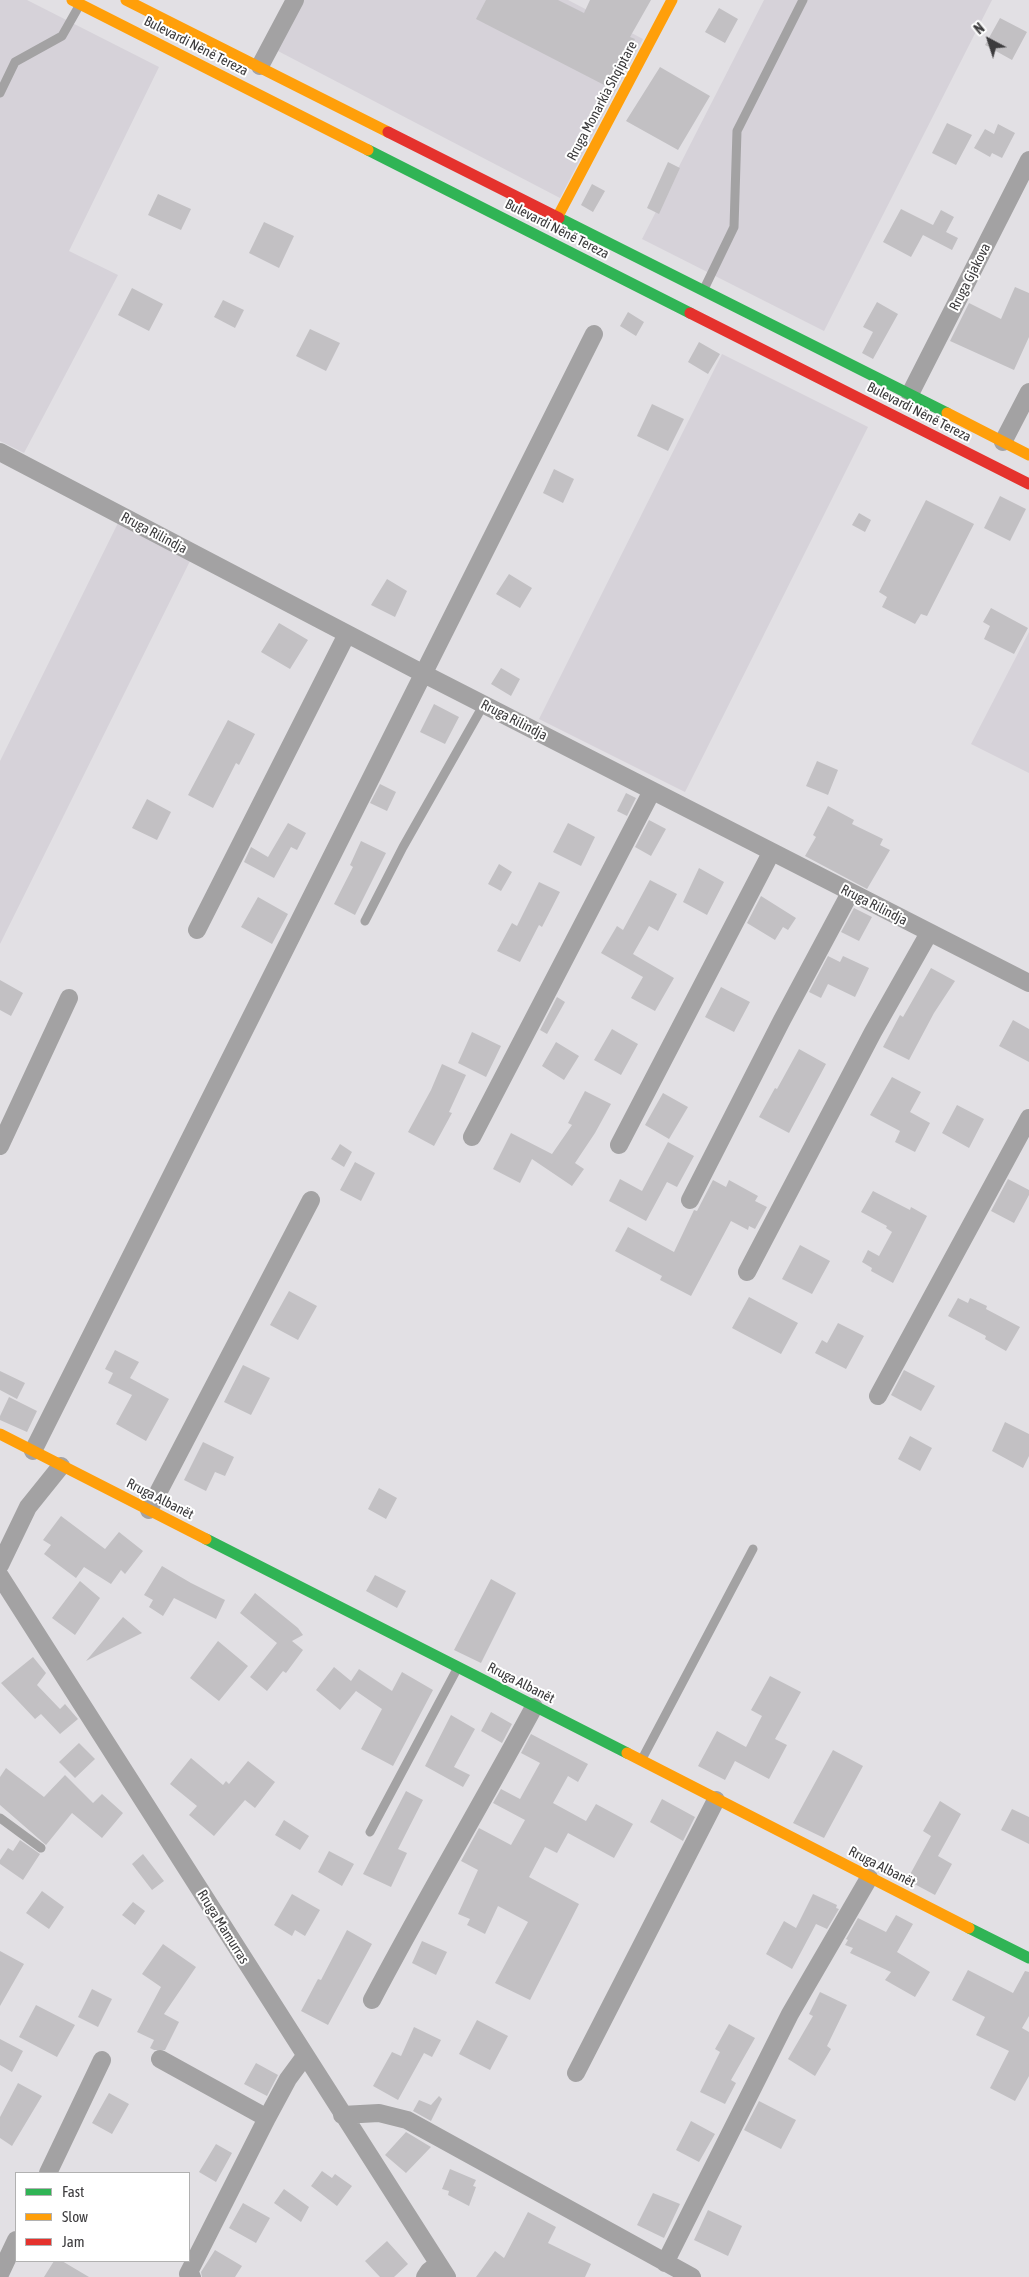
<!DOCTYPE html>
<html>
<head>
<meta charset="utf-8">
<style>
	body { margin:0 }
	#map { position:relative; width:1029px; height:2277px; overflow:hidden; background:#e2e0e4; font-family:"Asap Condensed",sans-serif }
	canvas { display:block }
	.legend { position:absolute; left:15px; top:2172px; width:175px; height:90px; box-sizing:border-box; background:#fff; border:1px solid #b1b1b1; margin:0; padding:6px 9px; list-style:none; font-size:15px; color:#3c3b3d }
	.legend li { display:flex; align-items:center; gap:10px; height:25px }
	.legend b { width:25px; border:1px solid #b1b1b1 }
	.north { position:absolute; left:964px; top:15px; width:50px; height:50px; -webkit-text-stroke:4px #fff; paint-order:stroke; rotate:320deg; font-size:14px; font-weight:700; line-height:20px; text-align:center; color:#3c3b3d }
	.north::after { content:''; display:block; margin:auto; width:18px; height:22px; background:#3c3b3d; clip-path:polygon(50% 0,100% 100%,50% 72%,0 100%) }
</style>
</head>
<body>
<div id="map">
<canvas width="1029" height="2277"></canvas>
<ul class="legend">
<li><b style="height:6px;background:#30b455"></b>Fast</li>
<li><b style="height:6px;background:#ff9f0a"></b>Slow</li>
<li><b style="height:6px;background:#e5322d"></b>Jam</li>
</ul>
<div class="north">N</div>
</div>
<script>
const g = document.querySelector('canvas').getContext('2d');
g.lineJoin = 'round';
function paint(path, color) {
  g.fillStyle = color;
  g.fill(path, 'evenodd');
}
function trace(path, color, width, dash) {
  g.strokeStyle = color;
  g.lineWidth = width;
  g.lineCap = dash ? 'butt' : 'round';
  g.setLineDash(dash || []);
  g.stroke(path);
}
function drawText(font, color, halo, rows, align = 'center') {
  g.font = font + ' "Asap Condensed",sans-serif';
  g.lineWidth = 4;
  g.setLineDash([]);
  g.textBaseline = 'middle';
  g.strokeStyle = halo;
  g.fillStyle = color;
  for (const [text, x, y, turn = 0] of rows) {
    g.save();
    g.translate(x, y);
    g.rotate((+turn || 0) * Math.PI / 180);
    g.textAlign = isNaN(turn) ? turn : align;
    if (halo) g.strokeText(text, 0, 0);
    g.fillText(text, 0, 0);
    g.restore();
  }
}
paint(new Path2D(`
	M0 0H27L159 67 69 251 118 275 24 453 0 441Z
	M302 0H568L643 39 560 198 276 50Z
	M764 0H992L824 331 642 239Z
	M722 354 868 427 685 792 539 719Z
	M118 523 191 559 0 944V761Z
	M1029 632V773L971 744Z`), '#d6d2d9');
paint(new Path2D(`
	M486 0H558L584 13 590 0H651L630 37 635 39 610 88 476 19Z
	M719 8 738 19 725 43 705 32Z
	M1000 18 1027 32 1012 60 985 45Z
	M660 67 710 96 678 150 626 121Z
	M947 123 972 135 956 165 932 153Z
	M998 124 1015 133 1002 158 992 153 990 157 974 148 985 129 994 134Z
	M668 162 680 168 659 214 647 208Z
	M592 184 605 191 593 212 581 205Z
	M158 194 191 209 181 230 148 215Z
	M901 209 933 225 941 210 954 217 946 232 958 238 952 250 923 235 911 257 883 242Z
	M264 222 294 236 279 268 249 253Z
	M1015 287 1029 293V337L1014 370 950 341 969 303 1001 319Z
	M132 288 163 304 149 331 118 315Z
	M223 300 244 310 235 328 214 317Z
	M877 302 898 314 873 359 862 353 873 332 863 327Z
	M628 312 644 322 636 336 620 326Z
	M310 329 340 343 326 371 296 356Z
	M699 342 720 354 708 374 688 362Z
	M652 404 684 419 668 451 637 436Z
	M554 469 574 479 563 503 543 493Z
	M1000 496 1026 509 1010 541 984 528Z
	M926 500 974 524 927 616 921 614 915 624 882 607 887 597 879 592Z
	M859 513 871 520 865 532 852 525Z
	M509 574 532 588 520 608 496 594Z
	M387 579 407 591 395 617 371 605Z
	M991 608 1028 628 1014 654 984 639 990 626 983 622Z
	M279 623 308 640 290 669 261 652Z
	M501 668 520 679 511 696 491 684Z
	M434 704 459 717 445 744 420 732Z
	M228 720 255 734 239 765 236 763 213 808 188 795Z
	M817 761 838 770 828 795 806 786Z
	M380 784 396 792 387 811 370 803Z
	M626 793 636 798 627 816 617 811Z
	M147 799 171 812 157 840 132 828Z
	M828 806 854 820 852 824 883 839 880 845 890 850 867 889 805 856 816 837 813 835Z
	M649 820 666 829 651 856 635 847Z
	M288 823 306 833 297 850 291 847 274 878 244 862 251 847 268 857Z
	M568 823 595 837 581 866 553 852Z
	M361 841 386 853 355 915 334 904 353 867 350 865Z
	M499 864 512 872 501 891 488 884Z
	M699 868 724 882 707 915 683 902Z
	M650 880 677 894 658 931 649 926 633 954 674 978 655 1011 631 998 643 977 601 953 617 926 623 930Z
	M539 882 560 892 542 927 539 925 520 962 497 951 512 923 517 926Z
	M761 896 796 918 788 930 783 927 775 940 747 923Z
	M258 897 288 914 272 944 241 927Z
	M854 908 872 917 859 941 841 932Z
	M828 956 840 962 843 956 869 968 855 997 828 984 821 998 809 992Z
	M931 968 955 981 934 1013 909 1060 883 1047 900 1015 903 1017Z
	M0 980 23 993 11 1016 0 1010Z
	M721 987 750 1002 734 1032 705 1017Z
	M557 997 565 1002 547 1034 540 1030Z
	M1013 1020 1029 1029V1062L999 1046Z
	M612 1029 638 1044 621 1075 594 1060Z
	M472 1032 501 1046 486 1077 458 1063Z
	M556 1042 579 1056 564 1080 542 1066Z
	M799 1049 826 1064 789 1133 759 1117 775 1088 777 1089Z
	M442 1064 466 1075 449 1112 452 1113 434 1146 408 1132 431 1090Z
	M892 1077 921 1092 910 1112 930 1123 915 1152 895 1142 900 1131 870 1115Z
	M585 1091 611 1104 595 1133 575 1163 584 1169 572 1186 532 1159 520 1183 493 1169 511 1133 552 1154 572 1125 568 1123Z
	M663 1093 688 1107 669 1139 645 1125Z
	M957 1105 984 1119 969 1148 942 1133Z
	M668 1142 694 1156 677 1187 667 1182 646 1221 609 1201 620 1179 642 1191Z
	M340 1144 352 1152 344 1167 331 1159Z
	M355 1162 375 1173 361 1201 340 1190Z
	M1008 1179 1029 1190V1195L1014 1223 991 1211Z
	M713 1180 726 1187 729 1180 758 1196 755 1201 767 1207 755 1229 749 1226 748 1230 731 1221 691 1296 660 1280 662 1276 615 1251 628 1227 674 1252 694 1210 697 1211Z
	M873 1191 910 1210 911 1207 927 1216 893 1283 871 1271 872 1268 862 1262 868 1250 879 1256 892 1232 886 1228 887 1226 861 1212Z
	M800 1245 830 1261 812 1294 782 1279Z
	M289 1291 317 1306 298 1340 270 1325Z
	M749 1297 798 1323 781 1354 732 1328Z
	M958 1298 968 1303 970 1298 987 1306 986 1309 1020 1327 1006 1351 985 1339 986 1336 948 1316Z
	M838 1323 864 1336 846 1369 815 1353 822 1340 827 1343Z
	M115 1350 139 1362 130 1378 169 1399 146 1441 116 1424 132 1395 108 1383 113 1373 105 1369Z
	M243 1365 270 1378 251 1415 224 1402Z
	M904 1370 935 1386 921 1411 891 1395Z
	M0 1371 25 1383 17 1399 0 1390Z
	M9 1397 37 1411 27 1432 0 1420V1416Z
	M1005 1422 1029 1434V1456L1023 1468 992 1451Z
	M910 1436 932 1448 920 1471 898 1459Z
	M203 1442 234 1457 225 1476 215 1472 206 1491 184 1480Z
	M379 1488 397 1498 386 1519 368 1509Z
	M61 1516 105 1549 119 1532 143 1551 125 1574 121 1570 111 1584 84 1567 76 1578 44 1554 51 1545 43 1540Z
	M162 1566 191 1583 225 1600 216 1619 174 1598 163 1616 149 1607 153 1600 144 1595Z
	M375 1575 406 1591 397 1608 366 1591Z
	M491 1579 516 1593 481 1663 454 1650Z
	M80 1581 100 1598 75 1635 52 1618Z
	M255 1593 298 1628 303 1635 292 1641 303 1650 286 1673 283 1671 267 1691 250 1677 277 1643 240 1613Z
	M123 1617 142 1633 86 1661Z
	M218 1641 248 1666 219 1701 190 1678Z
	M33 1657 46 1673 37 1685 60 1709 65 1704 78 1719 60 1734 41 1714 35 1719 1 1683Z
	M334 1667 351 1681 359 1669 392 1691 402 1672 433 1690 393 1766 361 1749 382 1709 356 1691 340 1710 316 1690Z
	M770 1676 801 1692 775 1739 787 1745 769 1779 735 1761 725 1780 698 1766 717 1731 746 1747 762 1716 751 1710Z
	M491 1712 512 1724 502 1743 481 1731Z
	M451 1715 475 1729 454 1767 470 1775 463 1787 425 1766Z
	M531 1734 588 1764 578 1782 568 1776 553 1803 586 1821 596 1804 633 1824 614 1858 568 1833 557 1853 545 1847 529 1877 579 1904 530 2000 495 1983 528 1922 498 1906 485 1934 467 1925 470 1919 458 1914 478 1870 461 1861 479 1828 511 1845 525 1820 493 1803 501 1789 520 1799 540 1763 521 1753Z
	M79 1743 95 1759 75 1778 59 1762Z
	M833 1750 863 1766 824 1838 793 1823Z
	M191 1758 223 1785 226 1781 229 1784 248 1761 275 1782 255 1808 245 1800 214 1836 189 1815 197 1806 170 1784Z
	M6 1768 44 1797 65 1775 93 1803 102 1794 123 1813 102 1838 72 1813 46 1845 0 1805V1777Z
	M406 1791 423 1800 398 1849 407 1853 391 1887 363 1874Z
	M662 1799 695 1817 683 1841 650 1822Z
	M940 1801 961 1814 938 1856 952 1864 935 1895 907 1880 931 1836 923 1831Z
	M1012 1809 1029 1817V1844L1001 1830Z
	M284 1820 309 1836 300 1850 275 1835Z
	M20 1840 40 1854 23 1880 0 1864V1860L8 1848 13 1851Z
	M329 1851 354 1864 342 1886 318 1872Z
	M143 1854 164 1881 152 1890 132 1864Z
	M42 1891 64 1907 49 1929 26 1913Z
	M292 1894 320 1910 305 1936 295 1930 292 1936 274 1925Z
	M813 1894 837 1905 836 1908 839 1909 827 1929 816 1924 792 1969 766 1954 784 1921 796 1928Z
	M133 1902 145 1911 135 1925 122 1915Z
	M896 1915 913 1924 897 1952 930 1972 915 1997 885 1980 891 1972 850 1953 853 1948 845 1945 848 1940 846 1939 858 1918 886 1932Z
	M347 1930 372 1944 328 2025 301 2011 318 1979 321 1980Z
	M422 1941 447 1952 436 1975 412 1963Z
	M163 1944 196 1967 164 2014 179 2022 165 2050H154L150 2048 154 2040 137 2032 161 1987 142 1974Z
	M0 1951 24 1964 0 2006Z
	M968 1970 1013 1993 1025 1971 1029 1972V2016L1022 2028 1029 2032V2076L1015 2101 990 2088 1009 2051 976 2035 985 2017 952 2000Z
	M92 1989 112 1999 98 2027 78 2017Z
	M820 1992 847 2005 827 2046 831 2049 815 2076 788 2059 813 2016 809 2014Z
	M36 2005 75 2025 57 2057 19 2037Z
	M477 2020 508 2036 490 2070 459 2054Z
	M729 2024 755 2038 731 2080 736 2083 725 2104 700 2092 720 2052 715 2049Z
	M414 2027 441 2040 432 2057 424 2053 398 2100 373 2086 392 2052 401 2056Z
	M0 2039 23 2051 12 2072 0 2065Z
	M256 2063 278 2075 267 2096 244 2084Z
	M18 2083 42 2096 12 2146 0 2138V2117Z
	M109 2093 129 2104 112 2134 92 2123Z
	M439 2096 442 2099 431 2121 413 2111 419 2100 431 2105Z
	M759 2101 796 2120 781 2149 744 2130Z
	M691 2121 715 2134 699 2162 676 2150Z
	M406 2132 431 2147 406 2173 385 2155Z
	M216 2144 232 2153 216 2182 199 2172Z
	M450 2169 476 2180 473 2186 476 2187 469 2206 448 2195 449 2191 442 2189Z
	M322 2171 332 2178 335 2174 352 2186 337 2206 311 2186Z
	M284 2189 309 2207 301 2222 274 2203Z
	M653 2193 680 2204 664 2238 637 2225Z
	M243 2203 270 2218 256 2243 229 2228Z
	M708 2210 742 2226 728 2256 694 2240Z
	M528 2212 556 2227 548 2243 591 2264 585 2277H476L495 2251 504 2258Z
	M387 2241 408 2264 394 2277H380L365 2261Z
	M215 2250 242 2266 235 2277H202L201 2272Z
	M54 2261H62L89 2277H44Z`), '#c2c0c3');
trace(new Path2D(`
	M0 93 15 62 62 36 79 6
	M705 287 734 227 737 131 803 0
	M365 921 403 847 484 704
	M642 1759 753 1549
	M0 1818 41 1848
	M370 1832 457 1669`), '#a3a2a3', 9);
trace(new Path2D(`
	M260 66 295 0
	M910 394 1029 160
	M1003 442 1029 392
	M0 452 422 673 1029 983
	M197 930 347 634
	M472 1137 652 791
	M619 1145 771 853
	M0 1146 69 998
	M690 1200 782 1020 850 893
	M747 1272 873 1032 929 933
	M878 1396 1029 1118
	M33 1451 594 334
	M149 1510 311 1200
	M0 1565 28 1507 61 1466
	M0 1576 447 2277
	M372 2000C424 1901 481 1805 534 1707
	M160 2059 267 2118
	M576 2073 716 1800
	M342 2115 379 2113 407 2120 692 2277
	M48 2173 102 2060
	M665 2263 790 2014 869 1878
	M0 2274 16 2240
	M192 2277 188 2274 267 2118 288 2079 305 2056
	M425 2277 429 2271 438 2264`), '#a3a2a3', 18);
trace(new Path2D(`
	M368 150 690 313
	M559 218 947 413
	M206 1539 627 1753
	M969 1928 1029 1958`), '#30b455', 11);
trace(new Path2D(`
	M72 0 368 150
	M126 0 388 132
	M558 216 672 0
	M947 413 1029 455
	M0 1434 206 1539
	M627 1753 969 1928`), '#ff9f0a', 11);
trace(new Path2D(`
	M388 132 559 218
	M690 313 1029 484`), '#e5322d', 11);
drawText('14px', '#3c3b3d', '#fff', [
	["Bulevardi Nënë Tereza",196,46,27],
	["Rruga Monarkia Shqiptare",602,101,-62],
	["Bulevardi Nënë Tereza",557,229,27],
	["Rruga Gjakova",970,277,-63],
	["Bulevardi Nënë Tereza",919,412,27],
	["Rruga Rilindja",154,533,28],
	["Rruga Rilindja",514,720,27],
	["Rruga Rilindja",874,905,27],
	["Rruga Albanët",160,1499,27],
	["Rruga Albanët",521,1683,27],
	["Rruga Albanët",882,1867,27],
	["Rruga Mamurras",223,1927,58]
]);
</script>
</body>
</html>
